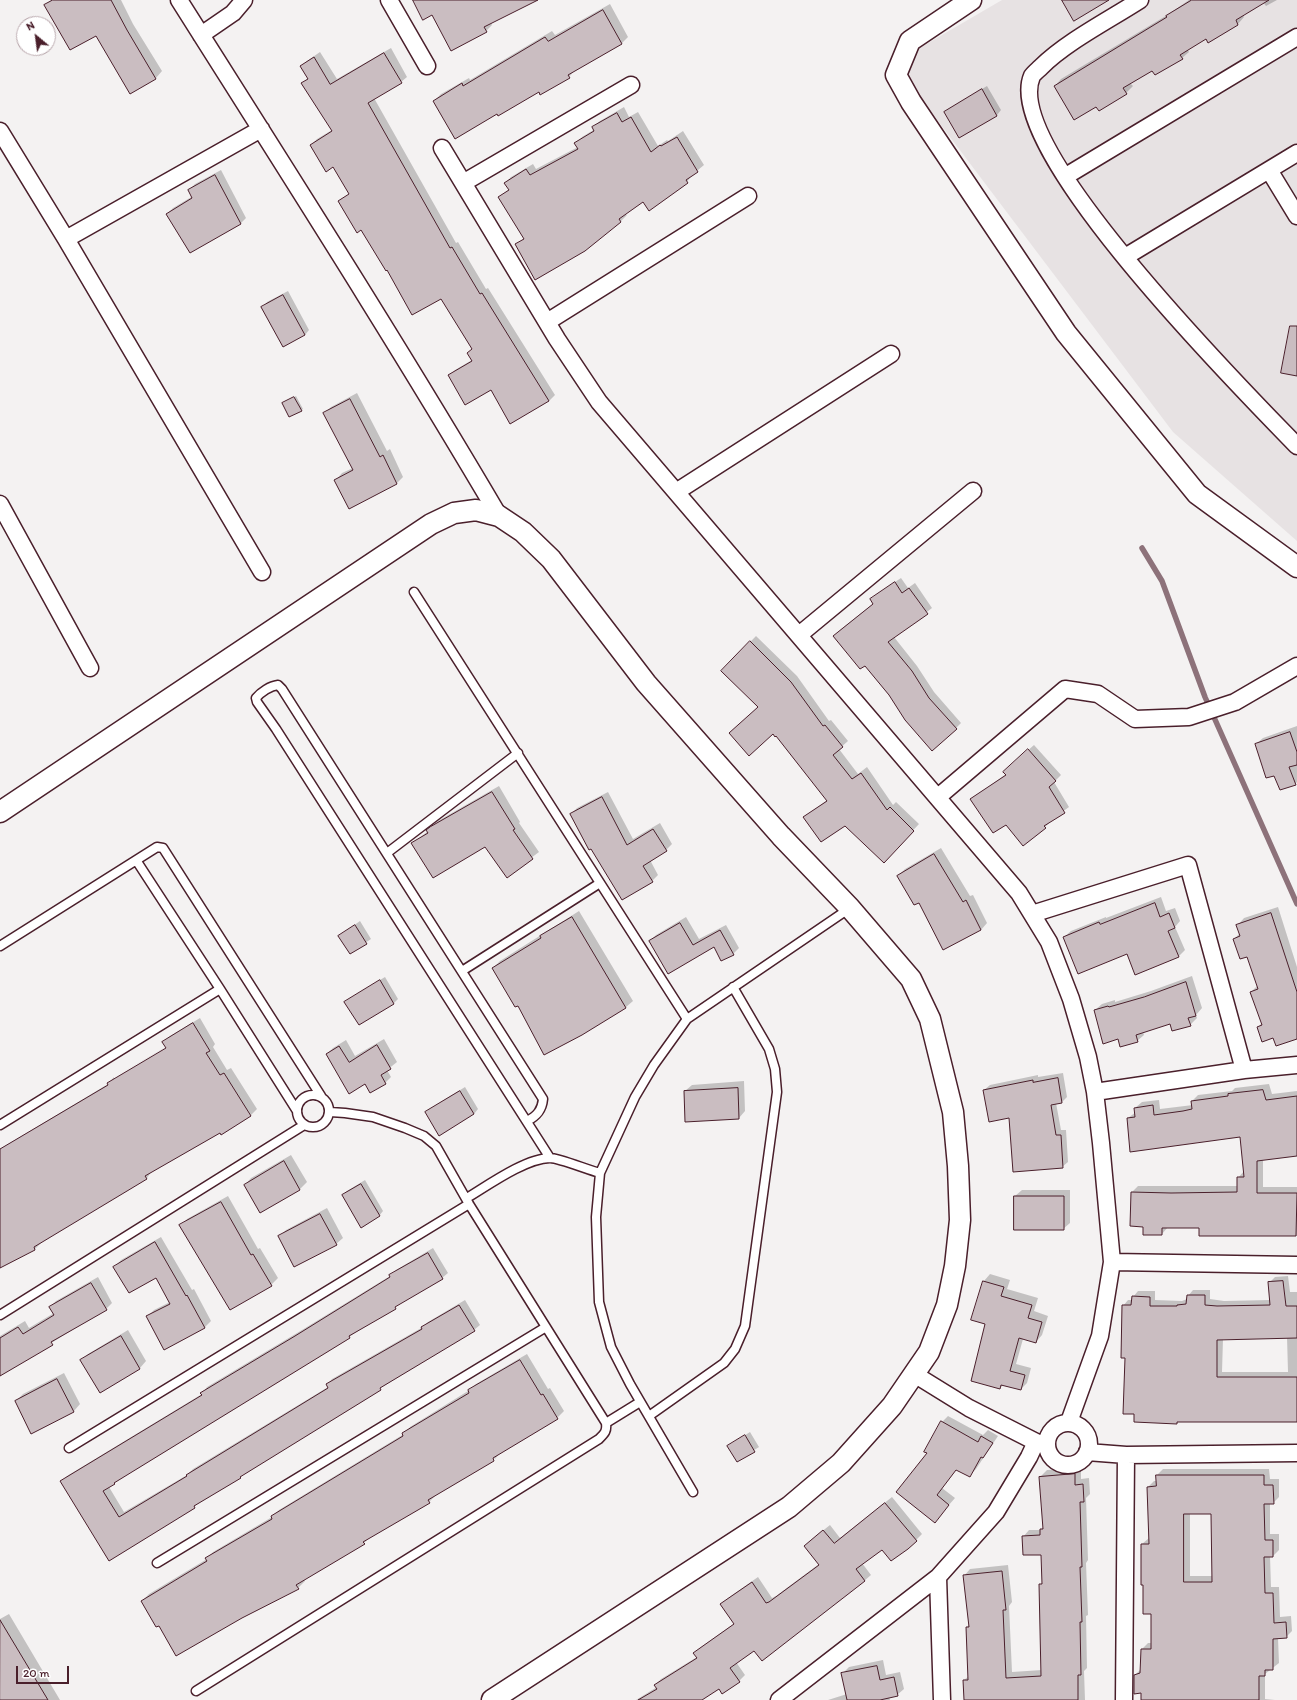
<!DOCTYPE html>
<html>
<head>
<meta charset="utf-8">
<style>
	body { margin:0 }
	#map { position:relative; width:1297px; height:1700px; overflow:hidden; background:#f4f2f2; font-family:Itim,sans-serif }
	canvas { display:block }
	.north { position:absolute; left:16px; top:16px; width:40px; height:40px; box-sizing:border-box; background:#fff; border:1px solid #b7a5aa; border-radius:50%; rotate:331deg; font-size:11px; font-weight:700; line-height:16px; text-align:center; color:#4a1f2b }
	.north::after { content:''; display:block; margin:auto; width:14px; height:18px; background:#4a1f2b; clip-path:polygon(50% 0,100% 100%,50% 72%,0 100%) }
	.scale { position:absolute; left:16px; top:1666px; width:53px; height:18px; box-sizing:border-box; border:2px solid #4a1f2b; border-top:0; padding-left:5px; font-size:12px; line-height:14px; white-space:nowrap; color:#4a1f2b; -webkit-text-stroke:3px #fff; paint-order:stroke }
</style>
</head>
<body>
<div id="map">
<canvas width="1297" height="1700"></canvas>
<div class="north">N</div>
<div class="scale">20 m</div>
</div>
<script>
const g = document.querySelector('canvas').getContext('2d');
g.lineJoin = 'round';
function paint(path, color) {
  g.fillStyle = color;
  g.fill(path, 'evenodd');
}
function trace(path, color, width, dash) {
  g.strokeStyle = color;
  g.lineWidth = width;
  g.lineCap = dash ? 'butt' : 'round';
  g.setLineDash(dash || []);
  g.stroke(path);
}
paint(new Path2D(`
	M1002 0H1297V541L1173 432 894 63Z`), '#e7e2e3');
paint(new Path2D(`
	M51 0H121L133 24 162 71 156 78 131 92 96 34 45 5Z
	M414 0H533L491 23 492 25 486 31 432 14Z
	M1189 0H1277L1266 6 1263 2 1243 15 1244 17 1238 24 1208 42 1206 38 1187 49 1189 52 1182 58 1153 70 1130 83 1133 86 1126 93 1096 105 1055 86 1061 79 1169 14Z
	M610 4 628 37 622 43 575 70 569 77 497 113 434 101 441 94 469 78 470 80 552 31 555 35Z
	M391 48 407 77 401 82 374 98 456 243 458 242 486 289 488 288 555 395 549 401 511 422 491 388 449 376 455 370 472 360 468 353 473 348 441 297 387 269 362 229 340 201 350 193 334 166 311 145 317 139 332 130 302 84 308 78 301 66 307 61 320 52 337 79Z
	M987 86 1001 110 997 115 960 136 945 112 950 108Z
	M624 107 629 117 638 112 658 146 667 140 668 141 683 131 704 165 692 175 687 182 643 201 625 214 627 215 621 221 584 250 516 245 524 238 499 197 509 189 505 183 511 177 533 164 536 169 578 147 576 143 582 137 595 129 593 127 600 121Z
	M221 170 246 218 240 224 167 214 173 208 193 196 189 190 195 184Z
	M288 291 309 330 305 335 263 307 267 302Z
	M357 393 387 451 390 449 403 477 397 483 349 507 336 480 342 473 353 468 324 414 331 407Z
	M296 396 303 409 301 410 283 403Z
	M901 578 908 588 915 583 932 608 894 637 917 666 934 692 961 723 956 728 890 694 840 630 874 603 872 599 877 594Z
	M756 636 797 676 829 721 831 720 848 741 839 749 858 774 867 767 893 805 896 802 919 824 886 859 845 825 805 817 827 800 759 707 722 671Z
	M1297 726V782L1295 784 1256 744 1263 738Z
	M1034 745 1061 775 1054 782 1069 807 1050 821V822L1045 827 1023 845 1006 824 972 799 1006 774 1009 767Z
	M499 786 520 822 519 823 539 852 507 876 486 845 413 843 428 831 427 830 438 821Z
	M608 792 633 839 660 823 672 844 666 850 650 860 658 875 652 881 571 814 577 808Z
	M941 848 970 896 973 895 987 923 981 930 919 901 898 876 905 869Z
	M1161 897 1166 911 1175 908 1180 921 1175 927 1185 950 1178 957 1064 937 1071 931 1106 917V918Z
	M1278 907 1297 967V1038L1274 1037 1258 1027 1262 1023 1251 992 1258 985 1247 955 1234 939 1240 933 1238 925 1244 918Z
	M579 911 633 1001 626 1007 582 1034 518 1004 493 968 500 961Z
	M686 917 699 939 726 925 739 948 733 954 714 946 669 973 650 941 656 935Z
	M360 921 371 939 350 953 339 936Z
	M1192 976 1202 1008 1196 1015 1197 1018 1190 1025 1171 1023 1143 1032 1144 1035 1137 1041 1118 1038 1095 1010 1102 1004 1115 1000V1002L1151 991Z
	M385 977 398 999 394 1003 359 1024 346 1002 350 998Z
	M200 1018 215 1044 213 1047 227 1070 231 1068 257 1109 250 1116 152 1171 147 1178 40 1242 41 1243 35 1249 0 1267V1149L108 1084 114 1077 166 1047 163 1042 170 1036ZM170 1045 171 1047 114 1080V1077Z
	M384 1039 397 1062 387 1070 391 1077 385 1083H365L327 1054 333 1048 346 1040 355 1056Z
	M1063 1073 1067 1097 1062 1102 1056 1103 1061 1130H1066L1068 1162 1062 1167 984 1090 990 1085 1038 1075V1077Z
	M744 1081 745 1111 739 1118 685 1091 692 1085Z
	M1269 1084 1272 1094 1297 1091V1155L1263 1159V1187H1297V1236L1200 1235V1227H1168L1162 1234 1144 1226 1132 1192 1138 1186H1238V1178L1244 1171 1241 1136 1128 1118 1136 1112 1135 1108 1142 1102 1159 1100 1160 1109 1193 1105 1192 1101 1198 1095 1232 1091 1235 1088Z
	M465 1087 478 1109 474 1114 440 1134 426 1112 431 1108Z
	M291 1155 307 1182 300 1189 261 1212 245 1185 251 1178Z
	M365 1180 383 1211 379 1216 343 1195 347 1191Z
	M1022 1190H1070V1223L1063 1229 1015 1196Z
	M228 1196 258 1249 260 1248 278 1278 271 1285 181 1226 187 1219Z
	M327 1208 343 1238 336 1244 279 1237 286 1230Z
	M161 1237 192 1290 194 1289 211 1321 204 1328 147 1317 154 1310 170 1302 156 1277 115 1267 121 1260Z
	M433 1248 448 1273 442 1278 399 1304 349 1337 119 1479 109 1487 124 1512 187 1475 193 1469 328 1387 327 1385 332 1379 423 1327 428 1322 465 1300 480 1325 474 1330 245 1472 240 1478 200 1502 194 1507 109 1560 62 1481 67 1476 202 1394 207 1387 302 1330 390 1276 396 1270Z
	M990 1274 1010 1280 1007 1289 1038 1298 1034 1311 1048 1316 1042 1335 1036 1342 1023 1339 1016 1364 1031 1368 1027 1383 1021 1389 1003 1385 1000 1388 987 1323 973 1319 984 1281Z
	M1288 1276 1290 1292H1297V1421H1179L1177 1423 1135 1413 1126 1357 1123 1306 1128 1300H1132L1133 1297 1138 1291H1155V1300L1182 1301 1187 1299 1188 1296 1193 1290H1210V1299L1224 1301 1270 1300 1269 1283 1275 1277ZM1287 1337 1288 1372H1222L1223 1339Z
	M98 1277 112 1303 106 1309 0 1375V1336L25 1321 29 1328 54 1313 50 1307 56 1301Z
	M128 1330 146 1361 140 1368 100 1392 82 1360 88 1354Z
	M527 1354 548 1389 550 1388 564 1411 557 1418 500 1453 495 1459 491 1453 494 1460 436 1495 429 1502 370 1537 364 1543 304 1579 305 1581 298 1588 159 1624 142 1601 149 1594 207 1559 213 1552 272 1517 279 1510 404 1434 410 1427 468 1391 476 1384Z
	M64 1373 80 1404 74 1411 16 1401 23 1394Z
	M948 1416 983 1435 988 1430 998 1436 976 1469 969 1476 957 1469 942 1488 955 1498 935 1521 928 1453 942 1422Z
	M750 1432 759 1447 737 1461 728 1446Z
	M1081 1468V1479L1089 1478 1090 1494 1086 1498 1088 1560 1086 1563 1088 1615 1086 1616 1087 1668 1084 1671 1085 1700H965L964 1680 969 1676 967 1627 969 1625 964 1576 970 1569 1008 1565 1012 1602 1009 1606 1012 1672 1042 1670 1040 1585 1042 1583V1554L1023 1537 1029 1530H1041L1043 1527 1040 1477 1047 1470Z
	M1163 1469H1269L1270 1479H1279V1497L1273 1503H1270V1534H1279V1550L1273 1556H1270L1271 1587H1279L1280 1617 1291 1616 1292 1631 1286 1637 1278 1638 1279 1663 1265 1674V1699L1275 1700H1142V1692L1135 1675 1141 1669 1142 1649 1148 1643H1152V1613L1142 1544 1149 1538 1148 1487 1154 1481H1157V1475ZM1190 1513H1212V1576H1190Z
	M892 1497 922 1534 916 1540 883 1549 862 1563 871 1575 864 1581 736 1662 745 1675 739 1681 719 1688 700 1700H636L657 1687 655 1685 661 1679 697 1657 695 1653 701 1647 735 1623 722 1604 728 1598 758 1577 772 1598 776 1596 819 1564 805 1546 811 1540 830 1525 840 1538Z
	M9 1614 60 1700H1L0 1619Z
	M883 1660 886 1675 900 1672 904 1689 897 1695 889 1697 890 1700H828L847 1694 842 1674 849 1667Z`), '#0003');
trace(new Path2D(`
	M1142 548 1162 581 1205 697 1297 904`), '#8d727a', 5.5);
const building = new Path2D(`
	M53 0H111L127 30 156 79 130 94 96 36 70 50 44 5Z
	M413 0H538L484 27 487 32 451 51 432 15 423 20Z
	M1062 0H1109L1074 21Z
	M1192 0H1269L1236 20 1238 25 1208 43 1206 39 1180 55 1183 59 1155 75 1152 71 1123 88 1127 94 1099 111 1096 107 1074 120 1054 86 1167 17 1166 16Z
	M603 10 622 44 568 75 570 78 540 95 539 92 498 116 497 114 455 139 433 101 462 83 463 86 545 37 548 41Z
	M384 53 402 83 368 103 450 248 452 247 480 294 482 293 549 401 510 424 491 390 465 405 448 375 472 361 467 353 472 349 441 299 412 315 387 270 386 271 361 230 357 233 338 201 349 194 333 167 326 172 310 145 332 131 301 83 308 79 300 66 314 57 330 84Z
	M982 89 997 116 959 138 944 112Z
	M617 113 622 122 631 117 651 152 660 145 661 146 677 137 698 172 686 180 688 183 649 211 643 202 619 219 621 222 585 251 535 280 515 244 524 239 498 197 509 190 504 183 526 169 530 175 578 149 574 143 594 131 592 127Z
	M215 175 241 224 190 253 166 214 192 198 188 190Z
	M283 295 305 335 283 347 261 307Z
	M1290 326H1297V376L1281 373Z
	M294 397 302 411 289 417 282 403Z
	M350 399 380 457 383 455 397 484 349 509 334 480 353 470 323 413Z
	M895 582 902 593 909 588 928 614 888 642 912 671 929 698 957 729 932 751 905 720 889 695 865 666 860 669 833 636 873 604 870 599Z
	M750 641 791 682 823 726 825 725 843 747 833 755 852 779 861 773 887 810 890 807 914 831 884 863 845 826 821 842 803 817 827 801 776 736 775 737 773 734 749 756 729 733 758 707 721 671Z
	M1290 732 1297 752V765L1289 767 1296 785 1280 790 1274 776 1266 778 1255 744Z
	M1028 749 1056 781 1049 787 1065 813 1044 826 1046 828 1023 846 1006 825 993 833 970 799 1006 775 1003 772Z
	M492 792 515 829 513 830 533 859 507 878 485 847 433 878 411 843 428 833 426 830 430 827Z
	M602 797 627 845 653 829 667 851 643 866 653 882 622 900 591 849 589 850 570 814Z
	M934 854 963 902 966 900 981 930 943 950 919 903 914 905 897 876Z
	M1155 903 1160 917 1169 913 1175 928 1168 931 1179 957 1135 975 1127 954 1078 974 1063 937 1099 922 1100 924Z
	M1271 913 1297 992V1039L1276 1046 1273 1038 1262 1042 1257 1027 1262 1025 1250 992 1258 989 1247 957 1240 959 1233 939 1240 936 1236 925Z
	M572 917 626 1008 582 1035 544 1055 518 1006 515 1007 492 968 541 938 540 936Z
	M680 923 693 945 720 930 734 955 721 961 714 947 668 974 649 941Z
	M355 925 367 944 350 954 338 936Z
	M380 980 394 1004 359 1025 344 1002Z
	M1186 982 1196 1016 1188 1018 1191 1026 1172 1031 1170 1024 1136 1035 1138 1042 1120 1047 1118 1039 1103 1044 1094 1010 1108 1006 1109 1007 1144 997Z
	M193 1023 210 1051 206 1053 220 1075 224 1073 251 1116 221 1135 220 1133 145 1176 147 1179 34 1247 35 1250 0 1268V1149L108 1085 107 1083 166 1048 162 1042Z
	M377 1045 391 1069 381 1075 386 1084 370 1093 365 1084 349 1094 326 1054 339 1046 349 1062Z
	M1058 1078 1062 1103 1051 1105 1056 1135H1061L1063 1168 1013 1172 1009 1118 989 1122 983 1090 1033 1080V1082Z
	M738 1088 739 1119 685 1122 684 1091Z
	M1263 1090 1266 1100 1297 1096V1156L1257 1161V1193H1297L1296 1236H1199V1228H1162V1235H1143V1227L1130 1226 1131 1192 1171 1193 1237 1192V1177H1244L1240 1137 1130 1152 1127 1118 1135 1117 1134 1108 1153 1105 1154 1115 1183 1111 1192 1109 1191 1101 1228 1096V1094Z
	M460 1091 474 1114 439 1136 425 1112Z
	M284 1161 300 1190 260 1213 244 1185Z
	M361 1184 380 1216 361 1228 342 1195Z
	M1014 1196H1064V1230H1014Z
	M221 1202 251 1255 253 1254 272 1286 230 1310 179 1225Z
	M320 1214 337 1245 294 1267 278 1236Z
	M155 1242 186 1296 187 1295 205 1328 164 1350 146 1316 170 1304 156 1278 129 1293 113 1267Z
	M428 1253 443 1279 395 1307 396 1309 349 1336 350 1338 114 1483 115 1484 103 1491 119 1517 187 1476 186 1475 328 1388 326 1384 422 1329 421 1327 459 1305 475 1331 380 1388 381 1390 240 1477 241 1478 194 1506 195 1508 109 1561 60 1481 202 1395 200 1393 295 1336 390 1277 389 1275Z
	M983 1281 1004 1287 1001 1296 1032 1305 1028 1318 1042 1322 1036 1343 1019 1338 1010 1371 1025 1375 1021 1390 1001 1385 1000 1389 971 1381 985 1324 971 1320Z
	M1283 1281 1286 1306H1297V1338L1217 1340V1377H1297V1422H1177V1424L1134 1422V1414H1123L1125 1358H1121L1122 1305H1131L1132 1296 1150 1297V1306H1177V1305L1186 1304 1187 1295H1205V1305L1217 1306 1270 1305 1268 1282Z
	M91 1283 107 1310 51 1342 53 1345 0 1376V1338L18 1327 23 1334 54 1315 49 1307Z
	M121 1336 140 1369 100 1393 80 1360Z
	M520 1360 541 1395 543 1394 558 1419 493 1458 494 1461 428 1500 430 1503 363 1542 365 1544 296 1585 299 1589 242 1618 176 1656 159 1626 156 1627 141 1601 207 1561 205 1558 272 1519 271 1516 403 1436 402 1433 469 1393 468 1390Z
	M57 1379 74 1412 31 1434 15 1401Z
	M941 1421 978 1442 981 1436 993 1443 983 1458 981 1457 970 1477 956 1470 937 1495 949 1505 935 1523 896 1492 927 1453 924 1452Z
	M745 1435 755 1452 737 1462 727 1446Z
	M1075 1474V1485L1083 1484 1084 1502H1080L1082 1567H1080L1082 1622H1080L1081 1675H1078V1700H964L963 1680H968L966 1627H969L963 1575 1002 1571 1006 1610H1003L1006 1678 1041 1676 1039 1584H1042L1041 1555H1023L1022 1536 1040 1535V1529H1043L1039 1477Z
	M1156 1475H1264V1485H1273L1274 1504H1264L1265 1540H1273V1557H1264L1265 1593H1273L1274 1623 1286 1622 1287 1638 1273 1639V1670H1265V1676H1259V1700H1141V1693L1134 1694V1675L1140 1673 1141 1649H1151V1614H1143V1585H1141V1544H1149L1147 1487 1156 1486ZM1184 1514H1211L1212 1582H1184Z
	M885 1503 917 1541 908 1549 891 1561 882 1550 856 1569 865 1581 762 1661 754 1651 730 1668 740 1682 722 1694 719 1689 702 1700H638L657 1689 654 1685 697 1658 693 1653 734 1624 720 1604 752 1582 766 1603 769 1602 819 1565 804 1546 823 1530 834 1543Z
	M0 1620 48 1700H0Z
	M877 1666 880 1680 894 1677 898 1696 880 1700H847L841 1673Z`);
paint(building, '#cabdc1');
trace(building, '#4a1f2b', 1);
const service = new Path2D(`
	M414 592 687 1019
	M387 853 518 753
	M136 860 220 989 297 1111
	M0 946 157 847 163 848 321 1096
	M462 971 600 883
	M297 1111a16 16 0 1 1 32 0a16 16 0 1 1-32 0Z
	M527 1121C537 1116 542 1110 543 1099L282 689 278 685C270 686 261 692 256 698L257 702 276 729 550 1158
	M0 1125 220 989
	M467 1198C487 1186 526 1158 550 1158 559 1158 588 1170 600 1173
	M0 1315 304 1125
	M649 1416 724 1363 735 1349 745 1326 777 1092 775 1069 769 1049 733 987
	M606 1423 640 1402
	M69 1448 469 1204
	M693 1492 630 1384 611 1347 599 1302 596 1217 600 1173 635 1097 654 1065 687 1019 850 908
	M157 1563 546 1327
	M196 1691 599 1439C605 1433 607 1431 606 1423L469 1204 436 1146 424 1136 405 1128 373 1117 345 1113 330 1112`);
const minor = new Path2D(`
	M179 0C287 171 396 341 499 516
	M389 0 427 66
	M1140 0C1109 20 1066 42 1041 67 1038 70 1034 73 1032 76 1001 148 1245 392 1297 446
	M201 35 233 13 244 0
	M0 131 66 239 262 572
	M442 148 557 339 599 402 1019 893 1049 942 1071 999 1088 1057 1095 1092 1101 1143 1112 1262 1100 1336 1069 1422
	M1269 170 1297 216
	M1066 176 1297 37
	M463 183 631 85
	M66 239 261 129
	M1125 257 1297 153
	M547 322 748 196
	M676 492 891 354
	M0 504 90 668
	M799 635 973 491
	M938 797 1065 689 1098 694 1135 719 1189 717 1235 702 1297 666
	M1032 914 1188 865 1244 1070
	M1095 1092 1244 1070 1297 1065
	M1112 1262 1297 1265
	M914 1374 969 1408 1036 1442
	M1047 1444a21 21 0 1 1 42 0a21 21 0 1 1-42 0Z
	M1087 1452 1126 1455 1297 1453
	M938 1577 942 1700
	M779 1700 938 1577 996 1512 1029 1457 1036 1442 1046 1444
	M1124 1700 1126 1455`);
const tertiary = new Path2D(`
	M971 0 910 41 896 75 911 102 1066 333 1197 494 1297 567
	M0 812 431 524 454 513 476 510 499 516 523 532 551 559 646 683 781 836 850 908 911 979 930 1019 953 1112 958 1166 960 1220 955 1266 947 1305 929 1352 892 1406 841 1463 789 1507 492 1700`);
trace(service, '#4a1f2b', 11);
trace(minor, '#4a1f2b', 19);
trace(tertiary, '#4a1f2b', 23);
trace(service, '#fff', 8);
trace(minor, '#fff', 16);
trace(tertiary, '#fff', 20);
</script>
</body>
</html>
